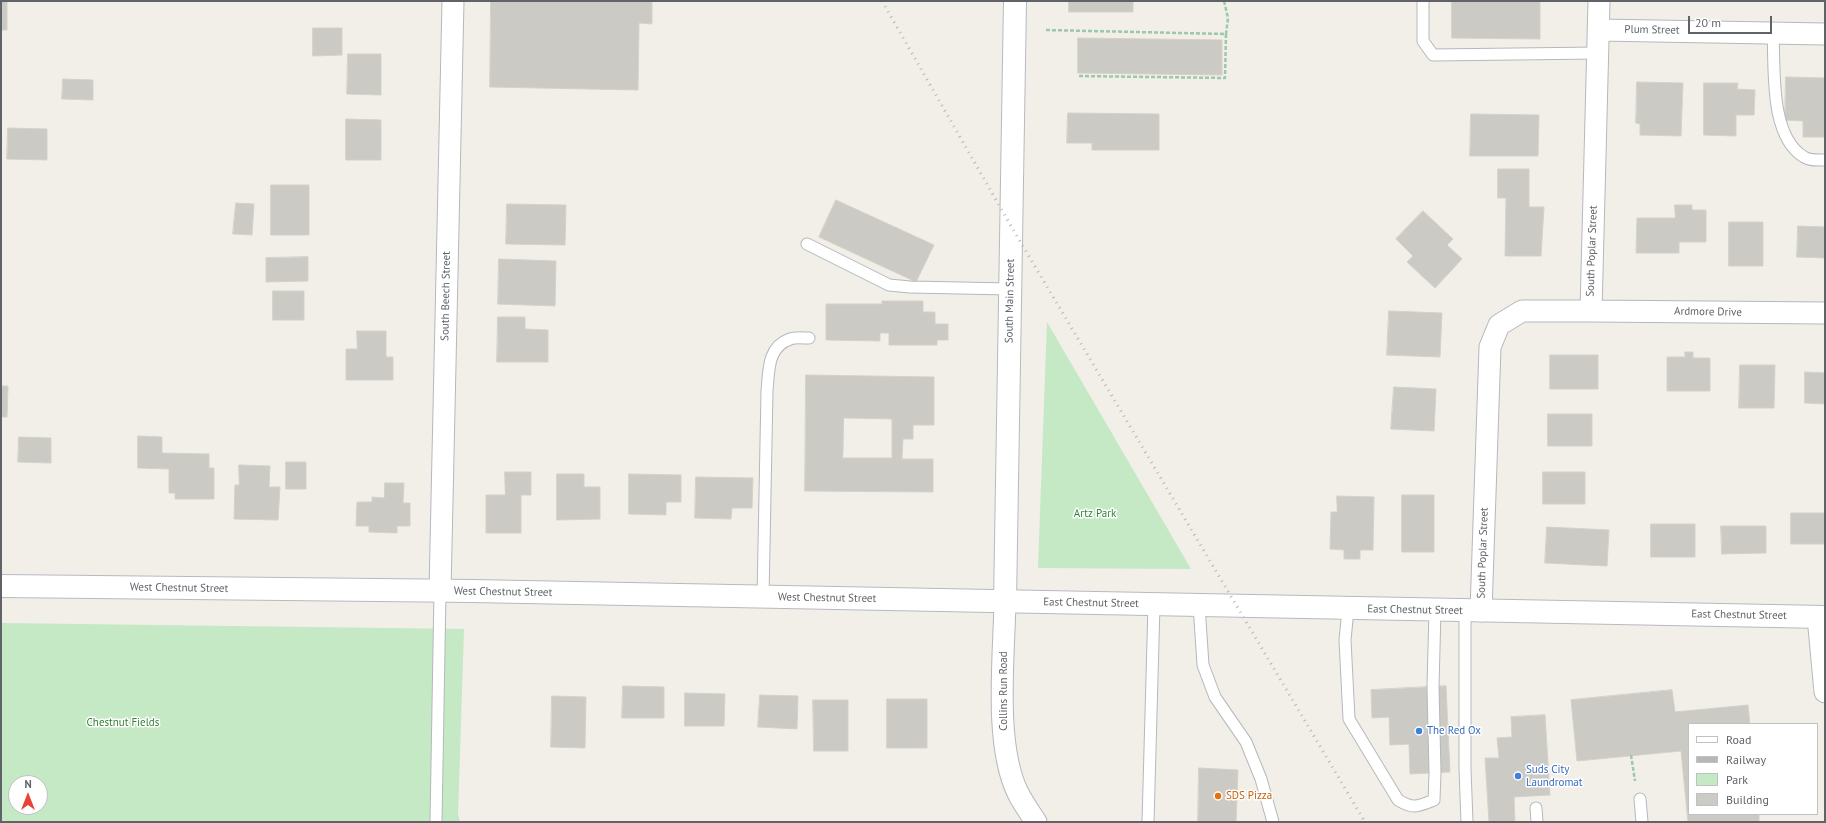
<!DOCTYPE html>
<html>
<head>
<meta charset="utf-8">
<style>
	body { margin:0 }
	#map { position:relative; width:1826px; height:823px; overflow:hidden; background:#f1efe8; font-family:"PT Sans",sans-serif }
	canvas { display:block }
	.frame { position:absolute; inset:0; border:2px solid #5f6368; pointer-events:none }
	.legend { position:absolute; left:1688px; top:723px; width:130px; height:92px; box-sizing:border-box; background:#fff; border:1px solid #bfc1c3; margin:0; padding:5px 7px; list-style:none; font-size:12px; color:#5f6368 }
	.legend li { display:flex; align-items:center; gap:8px; height:20px }
	.legend b { width:20px; border:1px solid #bfc1c3 }
	.north { position:absolute; left:8px; top:775px; width:40px; height:40px; box-sizing:border-box; background:#fff; border:1px solid #bfc1c3; border-radius:50%; rotate:0deg; font-size:11px; font-weight:700; line-height:16px; text-align:center; color:#5f6368 }
	.north::after { content:''; display:block; margin:auto; width:14px; height:18px; background:#ea4335; clip-path:polygon(50% 0,100% 100%,50% 72%,0 100%) }
	.scale { position:absolute; left:1688px; top:16px; width:84px; height:18px; box-sizing:border-box; border:2px solid #5f6368; border-top:0; padding-left:5px; font-size:12px; line-height:14px; white-space:nowrap; color:#5f6368; -webkit-text-stroke:3px #fff; paint-order:stroke }
</style>
</head>
<body>
<div id="map">
<canvas width="1826" height="823"></canvas>
<div class="frame"></div>
<ul class="legend">
<li><b style="height:5px;background:#fff"></b>Road</li>
<li><b style="height:5px;background:#b6b7b8"></b>Railway</li>
<li><b style="height:11px;background:#c5e8c5"></b>Park</li>
<li><b style="height:11px;background:#cccac5"></b>Building</li>
</ul>
<div class="north">N</div>
<div class="scale">20 m</div>
</div>
<script>
const g = document.querySelector('canvas').getContext('2d');
g.lineJoin = 'round';
function paint(path, color) {
  g.fillStyle = color;
  g.fill(path, 'evenodd');
}
function trace(path, color, width, dash) {
  g.strokeStyle = color;
  g.lineWidth = width;
  g.lineCap = dash ? 'butt' : 'round';
  g.setLineDash(dash || []);
  g.stroke(path);
}
function drawText(font, color, halo, rows, align = 'center') {
  g.font = font + ' "PT Sans",sans-serif';
  g.lineWidth = 3;
  g.setLineDash([]);
  g.textBaseline = 'middle';
  g.strokeStyle = halo;
  g.fillStyle = color;
  for (const [text, x, y, turn = 0] of rows) {
    g.save();
    g.translate(x, y);
    g.rotate((+turn || 0) * Math.PI / 180);
    g.textAlign = isNaN(turn) ? turn : align;
    if (halo) g.strokeText(text, 0, 0);
    g.fillText(text, 0, 0);
    g.restore();
  }
}
paint(new Path2D(`
	M1047 322 1191 569 1038 568Z
	M1 623 464 629 458 815 460 822H1ZM16 783H40V807H16Z`), '#c5e8c5');
const building = new Path2D(`
	M1 1H7V30H1Z
	M491 1H652V24L639 23 638 90 490 87Z
	M1069 1H1133V12H1069Z
	M1452 1H1540V39L1452 38Z
	M313 28H342V55L313 56Z
	M1078 38 1222 40V75L1078 73Z
	M348 54H381V95L347 94Z
	M1786 77 1825 78V137H1803V121L1785 120Z
	M63 79 93 80V100L62 99Z
	M1637 82 1683 83 1681 136 1640 135V124L1636 123Z
	M1704 83H1738L1737 89 1755 90 1754 115H1736V136L1704 135Z
	M1068 113 1159 114V150H1092V143H1067Z
	M1471 114 1539 115 1538 156H1470Z
	M346 119 381 120V160H346Z
	M8 128 47 129V160L7 159Z
	M1498 169H1529V207H1544L1541 256H1505L1506 198H1498Z
	M271 185H309V235H271Z
	M836 200 934 245 916 282 819 237Z
	M236 203 254 204 252 235 233 234Z
	M507 204 566 205 565 245 506 244Z
	M1675 205H1692V210H1706V242H1679V253H1636L1637 218H1675Z
	M1423 211 1453 239 1447 245 1462 259 1435 288 1407 262 1413 256 1396 239Z
	M1729 222H1763V266H1729Z
	M1798 226 1825 227V258L1797 257Z
	M308 257V281L266 282V258Z
	M499 259 556 261 555 306 498 304Z
	M273 291H304V320H273Z
	M882 301H923V312H935V324H948V340H937V345H889V333H880V341L826 340V304H882Z
	M1389 311 1442 313 1440 357 1387 355Z
	M498 317H525V329L548 330V362H497Z
	M357 331H386V357H393V380H346V349H357Z
	M1685 352H1693V358H1710V391H1667V357H1685Z
	M1550 355H1598V389H1550Z
	M1740 365H1775L1774 408H1739Z
	M1805 372 1825 373V404L1805 403Z
	M806 375 934 377V425H913V439H903L902 459H933V492L805 491ZM844 418 892 419V458H843Z
	M1 386H8L7 417H1Z
	M1394 387 1436 389 1434 431 1391 429Z
	M1548 414H1592V446H1548Z
	M138 436 162 437V453L209 454V468H214V499H175V493H169V469L138 468Z
	M19 437 51 438V463L18 462Z
	M286 462H306V489H286Z
	M239 465 270 466 269 487H280L278 520 234 519 235 485H239Z
	M505 472H531V495H521V533H486V495H505Z
	M1543 472H1585V504H1543Z
	M557 474H584V487H600V519L557 520Z
	M629 474 681 475V502H666V515L629 514Z
	M696 477 753 478 752 508H732L731 519 695 518Z
	M385 483H404L403 503H410V526H397V533L369 532V526H356L357 502H372V497L384 498Z
	M1402 495H1434V552H1402Z
	M1337 496 1374 497 1373 550H1360V559H1344V550L1330 549 1331 512H1337Z
	M1791 513H1825V544H1791Z
	M1651 524H1695V557H1651Z
	M1721 526H1766V553L1722 554Z
	M1547 527 1609 530 1607 566 1545 563Z
	M623 686 664 687V718H622Z
	M1446 686 1450 772 1410 774 1409 744 1390 745 1389 717 1372 718 1371 690Z
	M1672 690 1675 712 1748 705 1750 724H1689V814H1759V822H1688L1681 751 1577 761 1571 700Z
	M685 693 725 694 724 726H685Z
	M760 695 798 696 797 729 758 727Z
	M552 696 586 697 585 748 551 747Z
	M887 699H927V748H887Z
	M813 700H848V751H814Z
	M1545 715 1550 795 1514 797 1515 822H1489L1485 758H1499L1497 738 1512 737 1511 717Z
	M1199 768 1238 770 1236 822H1198Z`);
paint(building, '#cccac5');
trace(building, '#d6d1c6', 1);
const lane = new Path2D(`
	M1423 1V41L1433 55 1598 53
	M1773 33C1775 68 1769 136 1804 157 1810 161 1818 160 1825 160
	M807 244 889 285 910 287 1010 289
	M763 597 767 391C769 371 767 347 790 339 795 337 803 338 809 338
	M1199 605 1203 665 1215 697 1246 742 1261 779 1273 822
	M1348 609 1345 640 1349 719 1398 800C1413 809 1417 807 1434 800L1435 773 1433 687 1435 610
	M1465 611V769L1467 822
	M1640 799 1642 822
	M1536 808 1537 822
	M436 822 440 591
	M1148 822 1154 605`);
const street = new Path2D(`
	M1599 30 1825 34
	M1591 311 1599 1
	M440 591 453 1
	M1005 602C1004 656 994 745 1018 793 1023 803 1030 813 1036 822
	M1481 611 1490 347 1499 325 1522 311H1591L1825 313
	M1818 617 1825 692`);
const secondary = new Path2D(`
	M1 586 472 591 1825 617
	M1005 602 1015 1`);
trace(lane, '#b5b8bc', 13);
trace(street, '#b5b8bc', 23);
trace(secondary, '#b6babf', 24);
trace(new Path2D(`
	M1224 1 1228 18 1226 34
	M1046 30 1226 34 1225 78 1079 76
	M1631 755 1635 781`), '#9cc7a9', 2.5, [4, 2]);
trace(lane, '#fff', 11);
trace(street, '#fff', 21);
trace(secondary, '#fff', 22);
trace(new Path2D(`
	M882 1 1011 226 1365 822`), '#b6b7b8', 3, [1, 5]);
for (const [x, y, r, color] of [
	[1419,731,4,"#3f7fe0"],
	[1518,776,4,"#3f7fe0"],
	[1218,796,4,"#e8710a"]
]) {
  const dot = new Path2D();
  dot.arc(x, y, r, 0, 2 * Math.PI);
  g.fillStyle = color;
  g.fill(dot);
  trace(dot, '#fff', 1.5);
}
drawText('11px', '#5f6368', '#fff', [
	["Plum Street",1652,30,1],
	["South Poplar Street",1592,251,-88],
	["South Beech Street",446,296,-89],
	["South Main Street",1010,301,-89],
	["Ardmore Drive",1708,312,1],
	["South Poplar Street",1483,553,-88],
	["West Chestnut Street",179,588,1],
	["West Chestnut Street",503,592,1],
	["West Chestnut Street",827,598,1],
	["East Chestnut Street",1091,603,1],
	["East Chestnut Street",1415,610,1],
	["East Chestnut Street",1739,615,1],
	["Collins Run Road",1004,691,-90]
]);
drawText('11px', '#348238', '#fff', [
	["Artz Park",1095,514],
	["Chestnut Fields",123,723]
]);
drawText('11px', '#366cbe', '#fff', [
	["The Red Ox",1427,731],
	["Suds City",1526,770],
	["Laundromat",1526,783]
], 'left');
drawText('11px', '#c56008', '#fff', [
	["SDS Pizza",1226,796]
], 'left');
</script>
</body>
</html>
